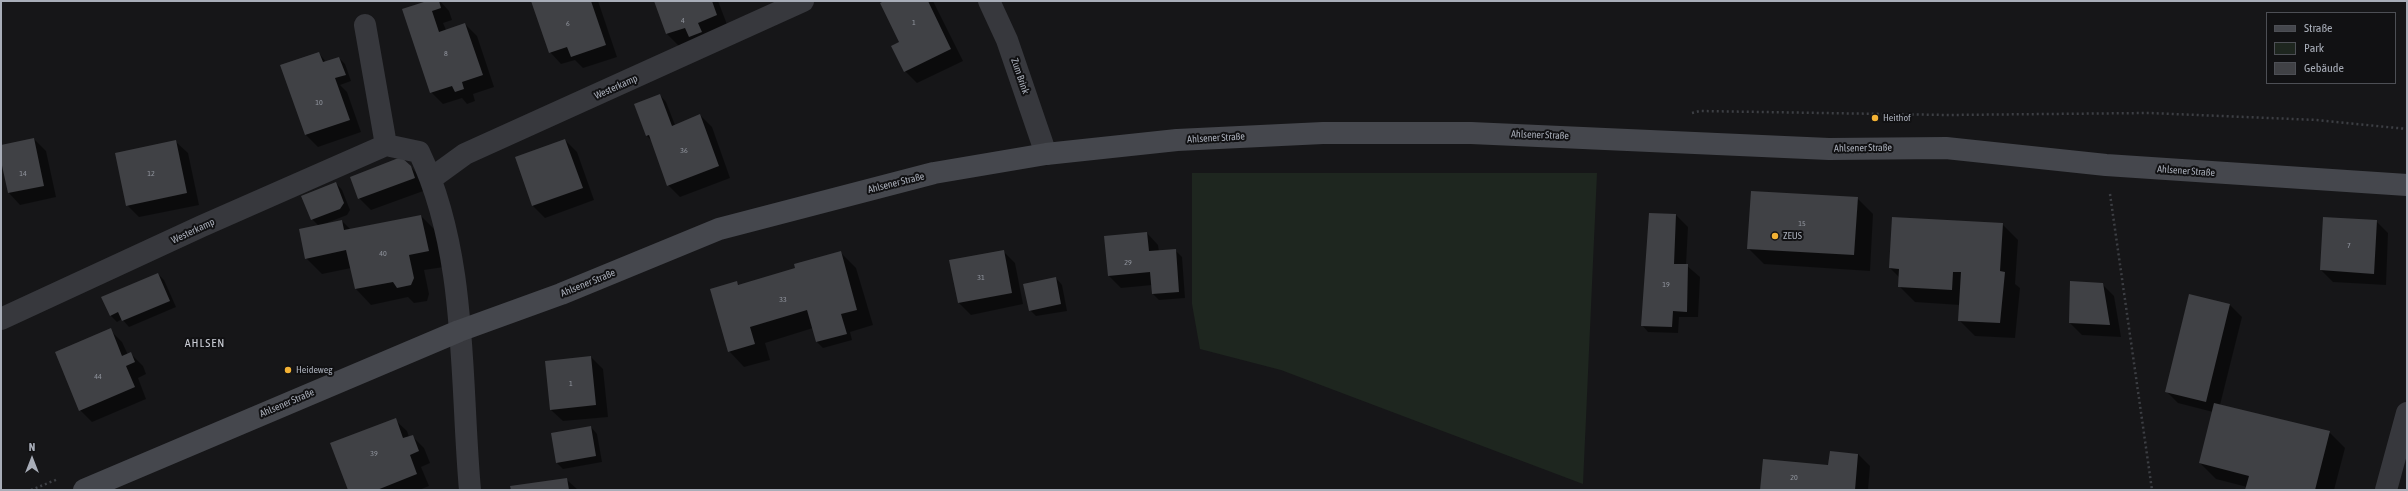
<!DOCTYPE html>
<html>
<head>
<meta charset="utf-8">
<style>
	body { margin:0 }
	#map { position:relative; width:2408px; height:491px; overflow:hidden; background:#161618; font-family:"Asap Condensed",sans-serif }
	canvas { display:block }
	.frame { position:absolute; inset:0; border:2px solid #a8adb8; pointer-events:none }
	.legend { position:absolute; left:2266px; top:12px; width:130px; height:72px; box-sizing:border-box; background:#111113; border:1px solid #4d4f55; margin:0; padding:5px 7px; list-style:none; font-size:12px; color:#a8adb8 }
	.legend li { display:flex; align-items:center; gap:8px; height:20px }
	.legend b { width:20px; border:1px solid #4d4f55 }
	.north { position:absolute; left:12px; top:439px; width:40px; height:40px; -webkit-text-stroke:3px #111113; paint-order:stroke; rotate:0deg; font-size:11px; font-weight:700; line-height:16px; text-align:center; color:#a8adb8 }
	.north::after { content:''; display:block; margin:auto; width:14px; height:18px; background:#a8adb8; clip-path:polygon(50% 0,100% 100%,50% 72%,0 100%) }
</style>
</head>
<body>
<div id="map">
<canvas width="2408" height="491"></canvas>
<div class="frame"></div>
<ul class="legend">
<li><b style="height:5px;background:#45474d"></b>Straße</li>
<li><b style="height:11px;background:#1e261f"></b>Park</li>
<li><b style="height:11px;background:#404145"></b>Gebäude</li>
</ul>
<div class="north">N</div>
</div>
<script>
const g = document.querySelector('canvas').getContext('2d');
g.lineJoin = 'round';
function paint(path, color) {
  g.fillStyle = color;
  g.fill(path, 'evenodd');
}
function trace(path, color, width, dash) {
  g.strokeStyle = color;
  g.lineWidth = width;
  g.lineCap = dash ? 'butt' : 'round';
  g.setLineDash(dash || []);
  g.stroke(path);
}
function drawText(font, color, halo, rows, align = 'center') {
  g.font = font + ' "Asap Condensed",sans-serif';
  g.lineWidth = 4;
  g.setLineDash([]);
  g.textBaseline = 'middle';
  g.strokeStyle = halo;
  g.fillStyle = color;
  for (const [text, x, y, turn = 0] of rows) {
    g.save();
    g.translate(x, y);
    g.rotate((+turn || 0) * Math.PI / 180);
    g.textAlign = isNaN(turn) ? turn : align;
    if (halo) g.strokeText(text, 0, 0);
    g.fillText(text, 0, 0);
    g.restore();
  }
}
paint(new Path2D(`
	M1192 173H1597L1583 484 1281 370 1200 349 1192 304Z`), '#1e261f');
paint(new Path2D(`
	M431 1H440L449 11 452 20 443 23 446 30 465 24 477 36 494 87 473 94 475 101 467 104 462 98 443 104 431 92Z
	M532 1H598L617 57 583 68 575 60 561 64 550 52Z
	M655 1H718L728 27 679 46 667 34Z
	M887 1H933L963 61 917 83 905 71 900 42Z
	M319 53 326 62 339 58 345 64 351 81 340 85 347 92 361 132 318 147 306 135 282 65Z
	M660 95 666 102 675 125 700 115 712 127 730 178 680 197 668 185 652 141 646 135Z
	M34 139 46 151 56 197 20 205 9 193 1 146Z
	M565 140 577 152 594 200 545 218 533 206 516 158Z
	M176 142 188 153 199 205 139 217 127 205Z
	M410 166 422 179 426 190 371 210 359 198Z
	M336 183 342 190 350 210 347 215 324 224 342 221 350 229 421 216 437 232 444 267 424 270 429 294 427 301 414 303 408 297 371 305 356 289 351 268 322 274 306 258 319 226 312 219Z
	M1857 198 1873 214 1870 271 1764 264 1748 248Z
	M1676 215 1688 227 1686 265 1700 277 1698 317H1679L1678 333 1648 332 1642 325Z
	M2376 221 2388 233 2386 285 2333 282 2321 270Z
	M2002 224 2018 240 2015 284 2020 288 2015 338 1975 336 1959 320 1960 305 1915 302 1899 286V277L1890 268Z
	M1147 233 1158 245 1159 252 1175 250 1182 257 1185 298 1159 300 1153 294 1152 285 1121 288 1109 276Z
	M1003 251 1015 263 1023 304 971 315 959 303 951 261Z
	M840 252 856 268 873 325 850 332 852 340 823 348 817 342 813 328 765 343 770 360 744 367 729 351 736 282 740 286 796 269Z
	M158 274 164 280 176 307 129 327 122 319 117 322 111 316 103 298Z
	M1056 278 1062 285 1067 311 1036 316 1030 310Z
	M2071 282 2102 284 2114 296 2121 337 2082 335 2070 323Z
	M2189 295 2230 305 2242 317 2220 405 2329 432 2345 448 2334 490H2246L2247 487 2216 479 2200 463 2213 412 2178 403 2166 391Z
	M110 330 122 342 128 355 131 354 143 366 146 374 138 378 146 399 92 422 80 410Z
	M591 357 603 369 608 417 563 421 551 410Z
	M395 420 407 431 409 437 412 436 424 448 430 463 421 467 429 486 419 490H349Z
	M591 427 597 434 602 462 563 469 557 463Z
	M1831 452 1858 454 1870 466 1868 490H1761L1829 466Z
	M566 479 578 490H512Z`), '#0007');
paint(new Path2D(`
	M427 1H439L441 8 432 11 439 32 465 23 483 75 462 82 464 89 455 92 452 86 430 93 402 9Z
	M531 1H591L606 45 571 57 567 47 549 53Z
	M654 1H712L717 15 698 23 702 32 689 37 685 28 666 34Z
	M884 1H928L951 49 904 72 891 46 899 42 880 3Z
	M319 52 323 62 339 57 346 75 335 78 350 120 305 135 280 65Z
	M660 94 672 126 700 114 719 166 667 186 649 135 646 136 634 104Z
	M34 138 44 186 8 193 1 161V145Z
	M565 139 583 188 532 206 515 157Z
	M176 140 187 193 126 206 115 153Z
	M401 157 411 166 415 178 358 199 350 177Z
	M336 182 344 203 340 209 311 220 301 196Z
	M1751 191 1858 197 1854 255 1747 249Z
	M1649 213 1676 214 1674 264H1688L1687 312 1673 311 1672 327 1641 326Z
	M421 215 429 251 409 255 414 278 411 285 397 288 393 282 355 289 346 250 305 259 299 229 342 220 344 230Z
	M1892 217 2003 223 2000 271 2005 272 2000 323 1958 321 1961 272H1953L1952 290 1898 287 1899 269 1889 268Z
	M2323 217 2377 220 2374 274 2320 270Z
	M1147 232 1149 251 1176 249 1179 292 1152 294 1150 272 1108 276 1104 236Z
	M1004 250 1012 293 958 303 949 260Z
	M841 251 857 310 841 314 847 334 816 342 807 310 750 327 755 344 728 352 710 289 737 281 738 285 795 268 794 264Z
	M158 273 170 301 122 321 118 312 110 316 101 297Z
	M1056 277 1061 304 1029 311 1023 284Z
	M2070 281 2103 283 2110 325 2069 323Z
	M2189 294 2230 304 2206 402 2165 392Z
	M111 328 122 356 131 352 135 362 126 366 135 387 79 411 55 352Z
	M591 356 596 405 550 410 545 361Z
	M2214 403 2330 431 2315 490H2245L2249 476 2199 463Z
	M396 418 403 438 413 435 419 451 410 455 417 474 377 490H348L330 443Z
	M591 426 596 456 556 463 551 433Z
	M1830 451 1858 454 1855 490H1760L1763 459 1828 465Z
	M567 478 569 490H511L510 486Z`), '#404145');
trace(new Path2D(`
	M1692 113 1700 111 1947 115 2149 113 2317 120 2407 129
	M2110 194 2152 490
	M31 490 58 479`), '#3d3f44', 2.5, [2, 3]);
trace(new Path2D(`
	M989 1 1007 40 1046 154
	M365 25 386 145
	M432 178 465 154 803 1
	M1 319 202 226 386 145 419 152C468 255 460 379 470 490
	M2386 490 2407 413`), '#37383d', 22);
trace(new Path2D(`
	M84 490 459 331 561 294 719 229 934 173 1046 154 1177 140 1323 133H1471L1829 149 1946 148 2106 165 2407 185`), '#45474d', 22);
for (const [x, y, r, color] of [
	[1875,118,4,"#f2b134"],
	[1775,236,4,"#f2b134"],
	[288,370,4,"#f2b134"]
]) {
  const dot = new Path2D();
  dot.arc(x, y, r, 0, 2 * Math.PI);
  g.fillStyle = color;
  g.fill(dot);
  trace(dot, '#111113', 1.5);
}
drawText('8px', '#8e929b', null, [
	["4",683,20],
	["1",914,22],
	["6",568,23],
	["8",446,53],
	["10",319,102],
	["36",684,150],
	["14",23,173],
	["12",151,173],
	["15",1802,223],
	["7",2349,245],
	["40",383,253],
	["29",1128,262],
	["31",981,277],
	["19",1666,284],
	["33",783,299],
	["44",98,376],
	["1",571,383],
	["39",374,453],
	["20",1794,477]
]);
drawText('10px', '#a8adb8', '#111113', [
	["Zum Brink",1020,76,71],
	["Westerkamp",616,87,-24],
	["Ahlsener Straße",1540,135,2],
	["Ahlsener Straße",1216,138,-3],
	["Ahlsener Straße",1863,148,-1],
	["Ahlsener Straße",2186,171,4],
	["Ahlsener Straße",896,183,-14],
	["Westerkamp",193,231,-25],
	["Ahlsener Straße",588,283,-22],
	["Ahlsener Straße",287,403,-23]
]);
drawText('10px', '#a8adb8', '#111113', [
	["Heithof",1883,118],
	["ZEUS",1783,236],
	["Heideweg",296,370]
], 'left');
g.letterSpacing = '1px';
drawText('12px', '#c9ccd4', '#111113', [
	["AHLSEN",205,343]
]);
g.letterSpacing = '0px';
</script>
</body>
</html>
